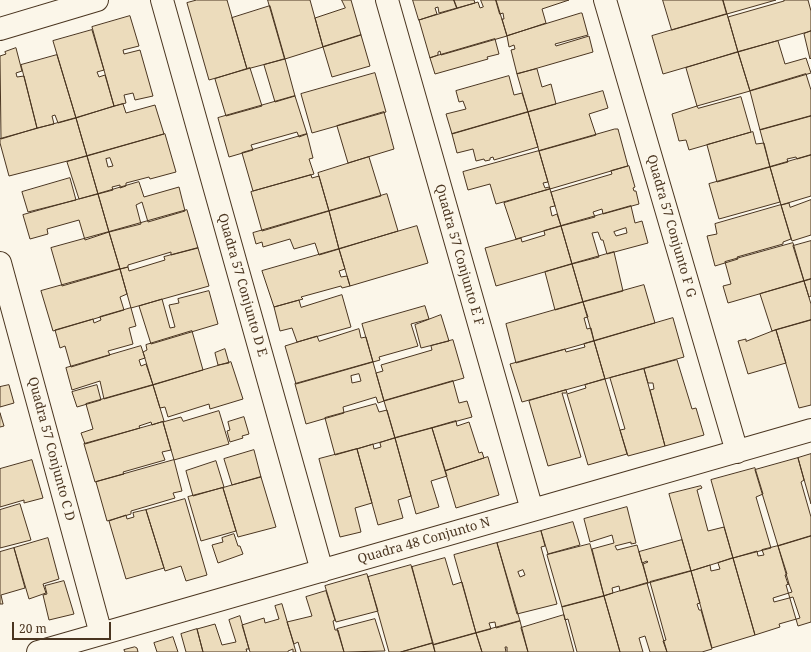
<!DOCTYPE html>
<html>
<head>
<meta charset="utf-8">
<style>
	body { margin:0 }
	#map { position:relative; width:811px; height:652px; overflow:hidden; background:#fbf6e9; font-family:"Noto Serif",serif }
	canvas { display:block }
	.scale { position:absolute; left:12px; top:622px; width:99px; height:18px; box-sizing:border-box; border:2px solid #4a3520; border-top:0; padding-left:5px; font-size:12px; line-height:14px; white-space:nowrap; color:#4a3520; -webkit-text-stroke:3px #fbf6e9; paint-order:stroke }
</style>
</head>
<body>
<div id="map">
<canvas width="811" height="652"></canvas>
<div class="scale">20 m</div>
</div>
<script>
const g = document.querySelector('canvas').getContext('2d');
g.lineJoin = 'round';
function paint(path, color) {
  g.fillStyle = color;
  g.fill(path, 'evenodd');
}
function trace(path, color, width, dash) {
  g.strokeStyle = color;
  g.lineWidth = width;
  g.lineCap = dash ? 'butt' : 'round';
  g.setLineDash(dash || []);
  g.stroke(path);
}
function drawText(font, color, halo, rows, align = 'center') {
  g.font = font + ' "Noto Serif",serif';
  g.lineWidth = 3;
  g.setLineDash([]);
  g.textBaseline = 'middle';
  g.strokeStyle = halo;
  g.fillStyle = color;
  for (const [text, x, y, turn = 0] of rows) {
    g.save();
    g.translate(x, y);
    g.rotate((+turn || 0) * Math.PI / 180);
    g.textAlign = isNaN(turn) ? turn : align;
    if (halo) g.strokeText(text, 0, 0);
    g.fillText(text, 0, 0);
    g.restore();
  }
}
const building = new Path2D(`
	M197 0H227L247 69 209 80 187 3Z
	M268 0H310L323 47 285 59Z
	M342 0H351L361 35 323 47 315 18 345 8Z
	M413 0H454L457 8 439 13 438 7 435 8 437 14 419 20Z
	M454 0H474L475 3 457 8Z
	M481 0H496L507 36 441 55 440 51 438 52V55L430 58 419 20 478 2 480 8 483 7Z
	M496 0H569L542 9 546 23 507 36 502 19H504L503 13 500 14Z
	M663 0H723L727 14 672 30Z
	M723 0H776L727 14Z
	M784 0H808L811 11V31L738 52 728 17 784 1Z
	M270 6 285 59 247 69 232 18Z
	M581 13H582L588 35 555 44 556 46 589 36 593 52 517 74 511 50 515 49 514 45 509 47 507 36Z
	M727 14 738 52 663 74 652 36Z
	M130 16 139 46 123 50 124 54 140 50 153 96 135 100 133 93 124 95 126 103 114 106 92 27Z
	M92 30 104 70 97 72 99 77 105 75 114 106 76 118 53 41Z
	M811 31V58L810 59 804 34Z
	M361 35 370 66 332 77 323 47Z
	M495 39 499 54 487 57 488 59 435 74 430 58Z
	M778 41 785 64 806 58 811 73 750 91 738 52Z
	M16 48 22 71 16 73 17 77 24 76 37 128 1 139 0 56 6 54 5 52Z
	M738 52 750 91 697 106 686 68Z
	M57 55 76 118 58 123 55 115 52 116 54 124 37 128 21 65Z
	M285 59 295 96 275 102 264 65Z
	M250 68 262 106 226 116 215 79Z
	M537 69 542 87 551 84 556 104 528 112 517 74Z
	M375 73 386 112 312 133 301 94Z
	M806 74 811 90V116L760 130 750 91Z
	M509 76 514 95 522 93 528 112 452 134 446 114 466 109 463 101 459 102 456 91Z
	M603 91 608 108 589 114 596 135 539 151 528 112Z
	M295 96 307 134 299 137 297 132 251 145 253 150 229 157 218 118Z
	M741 97 751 132 689 150 686 140 679 141 672 114 697 106 698 108Z
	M123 104 126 113 155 105 164 134 87 156 76 118Z
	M384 112 394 149 348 163 337 126Z
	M528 112 538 147 494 160 493 157 490 158V160L485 161 484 159 476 161 473 149 457 153 452 134Z
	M811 116V155L797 159 796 157 787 159 788 162 770 167 760 130Z
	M76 118 87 156 9 176 0 143V139Z
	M615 129H618L628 166 550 189 539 151Z
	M753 132 756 144 764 143 770 167 717 182 707 145Z
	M165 134 176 172 150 179 149 177 126 183V186L120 188V185L112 187 113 190 98 194 87 156ZM110 158 113 166 108 167 106 159Z
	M307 134 313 158 309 159 314 174 253 191 242 153Z
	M539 151 548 182 543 183 545 188 549 187 550 189 496 204 490 184 468 190 463 172Z
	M811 155V196L781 205 770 167Z
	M87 156 98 194 79 199 67 162Z
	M369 157 381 196 329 211 318 173Z
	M629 166 635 187 633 188 634 191H636L639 204 603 214 602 209 593 212 595 217 561 226 551 192 612 174 611 171Z
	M770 167 780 202 719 219 709 184Z
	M311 175 312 178 319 176 329 211 262 231 251 192Z
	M70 178 76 200 28 212 22 192Z
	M139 182 144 197 179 187 185 211 148 222 142 202 136 205 141 224 109 232 98 194Z
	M550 189 555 206 550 207 552 216 557 214 561 226 516 239 504 203Z
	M98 194 109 232 85 240 79 220 47 229 48 234 30 239 23 215Z
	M387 194 398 231 339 249 329 211Z
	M811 200V235L792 241 781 205 789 203 790 207Z
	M781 205 791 239 783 242V244L737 257 738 259 715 266 707 236 717 234 715 224Z
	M631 206 635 223 642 221 648 243 607 254 603 240H601L598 232 592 233 599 257 572 264 561 226ZM626 228 627 233 616 236 614 232Z
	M187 210 198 248 171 255V252L128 265V267L120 269 109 232Z
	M329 211 339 249 319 255 315 243 294 249 290 239 263 247 262 242 256 244 253 233Z
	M417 226 428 263 350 286 339 249Z
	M561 226 572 264 496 286 485 248 521 238 522 242 545 235 544 231Z
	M109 232 120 269 62 286 51 248Z
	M811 241V279L804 281 793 246Z
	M793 243 804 281 728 303 723 286 731 284 725 262Z
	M198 248 209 286 131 308 120 269 128 267 129 271 165 260 164 257Z
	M339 249 345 269 339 271 341 277 347 276 350 286 342 288 341 286 301 297 303 299 274 307 262 271Z
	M614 252 623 291 583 302 572 264Z
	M572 264 583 302 555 310 545 272Z
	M120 269 127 294 120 297 124 310 53 331 41 291Z
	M811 279V296L809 297 804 281Z
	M804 281 811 304V320L772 331 760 294Z
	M644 285 655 323 594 341 583 302Z
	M209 291 218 324 151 344 139 306 162 299 170 328 175 327 169 305 179 303 178 299Z
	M342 295 351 327 297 342 292 328 280 331 274 307 299 300 301 307Z
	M583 302 588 317 584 318 587 329 591 328 594 341 516 363 506 324Z
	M425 306 429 319 411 324 418 346 379 357 380 360 373 362 362 324Z
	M131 308 136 326 129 328 133 344 108 351 110 355 71 367 65 346 60 348 55 330 93 319 94 323 101 320 100 317Z
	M441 315 449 341 421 348 415 325Z
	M673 318 684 357 605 379 594 341Z
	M811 320V405L799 408 776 330Z
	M359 329 361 338 366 337 373 362 296 384 285 346 317 336 319 341Z
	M776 330 786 363 748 374 738 341 746 339V341Z
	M192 331 203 370 153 385 143 352 147 350 146 345Z
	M453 340 464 378 384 401 376 373 383 371 381 365 432 350 431 346Z
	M594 341 605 379 522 402 510 364 565 349 566 352 585 347 584 344Z
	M141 346 145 358 139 360 141 366 146 364 153 385 104 399 100 381 72 390 66 368Z
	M225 349 229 363 218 365 215 353Z
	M677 360 692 409 696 408 704 435 665 446 650 390 654 389 653 383H648L644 369Z
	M231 362 243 399 210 409 209 404 168 417 165 407 160 408 153 385Z
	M373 362 384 401 378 403 376 397 343 407 344 413 306 424 295 384ZM359 374 361 381 352 383 351 376Z
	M644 369 665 446 628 456 620 430 625 429 610 378Z
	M605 379 627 454 588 465 567 394 586 388 585 385Z
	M453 381 459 403 467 401 472 417 395 438 384 401Z
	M9 385 14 403 0 407V387Z
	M97 385 101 400 77 407 72 392Z
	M153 385 164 421 152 425 151 422 139 426 140 428 85 444 81 433 93 429 86 404Z
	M566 390 567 393H562L581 457 548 466 529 401Z
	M376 404 379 412 387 410 395 438 335 455 325 418Z
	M219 411 229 444 174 460 163 422 181 417 183 421Z
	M0 413 4 426 0 427Z
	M244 417 249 434 242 436 243 438 230 442 227 431 230 430 228 422Z
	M456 421 457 426 469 422 479 453 482 452 484 458 445 471 432 428Z
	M163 422 171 450 162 452 165 460 123 472 124 474 95 482 84 444Z
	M432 428 447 476 431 481 439 507 416 514 395 438Z
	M395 438 411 496 398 500 403 518 378 525 357 449 373 444 374 449 381 447 380 443Z
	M357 449 372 503 355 508 361 532 340 537 319 459Z
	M254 450 261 477 232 485 224 459Z
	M811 454V504L798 458Z
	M488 457 499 495 456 508 445 471Z
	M798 458 804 480 801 482 811 517V536L778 546 755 470Z
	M32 460 43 498 24 503V500L0 507V469Z
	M174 460 182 491 173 493 175 498 131 511V514L107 521 96 482Z
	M216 461 224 487 193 496 186 471Z
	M755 468 763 494 756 497 771 548 733 558 711 480Z
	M261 477 276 527 238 537 223 488Z
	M701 486 702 488 697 490 708 531 724 527 733 558 691 571 669 494Z
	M223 488 236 531 201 541 188 497Z
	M185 499 207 575 186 581 181 566 165 571 146 510Z
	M20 504 31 540 0 548V510Z
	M627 507 636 543 631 544V542L615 546 617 550 637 545 648 583 620 591 619 586 612 588 613 593 604 596 592 549 614 543 612 535 590 542 584 519Z
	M146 510 164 568 126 579 109 521 126 515 127 519 134 517 133 513Z
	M573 522 580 545 548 554 541 531Z
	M541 531 545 546 541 547 557 604 517 614 497 543ZM523 570 525 575 520 577 518 572Z
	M234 534 238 546H240L243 554 218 563 212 545 223 542 222 538Z
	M811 536V622L798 626 786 585 789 584 778 546Z
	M48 538 59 579 43 584 46 593 29 599 14 548Z
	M682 540 691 571 648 583 643 564 648 562 647 561 642 563 639 552Z
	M497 543 520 621 496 628 495 622 489 623 491 629 476 633 454 555Z
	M590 544 604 596 562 607 547 555Z
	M778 546 787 574 785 575 788 584H789L792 592 773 598 774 602 793 597 800 618 779 624 780 627 755 635 733 558 757 551 758 556 764 555 762 550Z
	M14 548 25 588 1 595 3 604H0V552Z
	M445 558 453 585 462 582 476 633 433 645 412 567Z
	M733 558 755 635 712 648 691 571 710 565 711 571 720 569 718 563Z
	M411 565 433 643 401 652H389L368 577Z
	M691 571 700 603 697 604 699 610H701L712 649 702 652H667L663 641 666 640 650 582Z
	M367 574 378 611 336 622 325 586Z
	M64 581 74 614 49 620 43 595 47 594 45 586Z
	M647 583 667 652H650L645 636 639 638 643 652H620L604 596Z
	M326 591 335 620 333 621 335 630H338L344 652H301L298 642 294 644 287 622 312 616 306 597Z
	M604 596 620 652H577L568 619 565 620 562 607Z
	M282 604 296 652H293V649L288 651V652H250L242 625 264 618 265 623 279 619 275 606Z
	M564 615 574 652H528L521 628Z
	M240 616 249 649H246L247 652H203L197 629 215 624 222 645 236 642 229 620Z
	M375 619 385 651 344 652 337 629Z
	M520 621 528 652H507V647H505L506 652H482L476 633Z
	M197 629 203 652H186L181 634Z
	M476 633 482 652H435L433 645Z
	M173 637 178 652H157L154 643Z
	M433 643 435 652H401Z
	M135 647 137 648 138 652H125L124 650Z`);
paint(building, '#ecdcbc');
trace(building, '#4a3520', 1);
const minor = new Path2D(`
	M162 0 322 571
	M387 0 532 510
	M605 0 737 452
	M0 29 97 0
	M0 263 101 634
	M38 652 811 430`);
trace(minor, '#4a3520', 24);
trace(minor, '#fbf6e9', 22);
drawText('13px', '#4a3520', '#fbf6e9', [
	["Quadra 57 Conjunto F G",671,226,74],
	["Quadra 57 Conjunto E F",459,255,74],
	["Quadra 57 Conjunto D E",242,285,74],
	["Quadra 57 Conjunto C D",51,449,75],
	["Quadra 48 Conjunto N",424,541,-16]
]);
</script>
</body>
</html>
